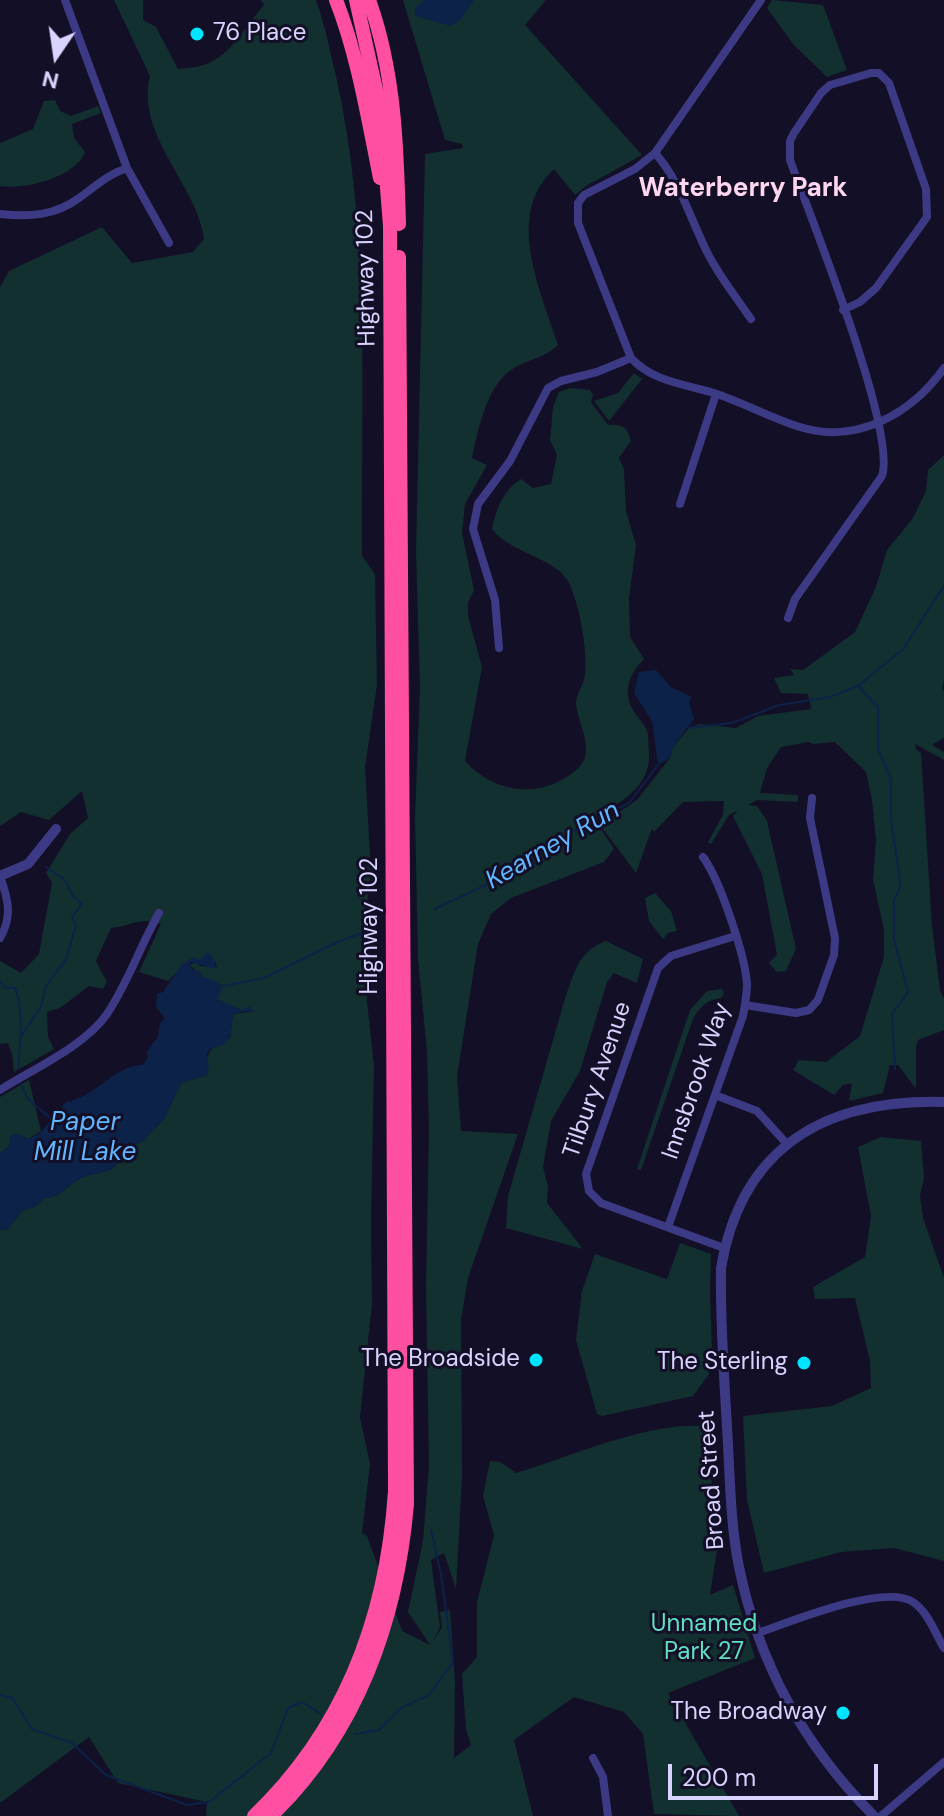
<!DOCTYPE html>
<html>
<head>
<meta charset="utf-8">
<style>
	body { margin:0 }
	#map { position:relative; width:944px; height:1816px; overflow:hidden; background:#130f26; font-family:"DM Sans",sans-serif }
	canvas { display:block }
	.north { position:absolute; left:16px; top:16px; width:80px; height:80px; -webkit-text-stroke:6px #130f26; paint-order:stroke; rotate:193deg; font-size:22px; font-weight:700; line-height:32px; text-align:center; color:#d9d4ff }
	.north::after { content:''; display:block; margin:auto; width:28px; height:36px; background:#d9d4ff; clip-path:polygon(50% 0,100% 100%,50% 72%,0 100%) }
	.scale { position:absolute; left:668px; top:1764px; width:210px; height:36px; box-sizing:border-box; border:4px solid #d9d4ff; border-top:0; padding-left:10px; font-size:24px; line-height:28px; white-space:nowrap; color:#d9d4ff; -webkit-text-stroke:6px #130f26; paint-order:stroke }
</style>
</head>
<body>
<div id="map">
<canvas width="944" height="1816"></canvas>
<div class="north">N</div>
<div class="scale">200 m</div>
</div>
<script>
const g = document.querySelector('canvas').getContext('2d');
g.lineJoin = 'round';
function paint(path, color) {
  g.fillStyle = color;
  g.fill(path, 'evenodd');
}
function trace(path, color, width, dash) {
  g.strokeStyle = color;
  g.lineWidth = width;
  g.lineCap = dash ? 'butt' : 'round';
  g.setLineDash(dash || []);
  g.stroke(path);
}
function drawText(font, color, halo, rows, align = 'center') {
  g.font = font + ' "DM Sans",sans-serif';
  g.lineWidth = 6;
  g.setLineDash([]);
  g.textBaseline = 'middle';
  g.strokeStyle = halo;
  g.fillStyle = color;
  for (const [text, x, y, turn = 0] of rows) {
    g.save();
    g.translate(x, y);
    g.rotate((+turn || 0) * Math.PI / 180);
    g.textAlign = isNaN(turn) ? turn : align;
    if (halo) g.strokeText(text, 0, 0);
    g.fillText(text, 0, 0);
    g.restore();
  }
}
paint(new Path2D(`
	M114 0H143V20L156 27 178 69C186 68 196 68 204 65 232 55 245 26 264 5L261 0H316C325 25 330 51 336 76 371 232 361 397 362 556L375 574 377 685 365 767 371 873 364 926 367 1002 374 1065 371 1225 372 1303 360 1417 370 1464 362 1533 367 1536 402 1631 430 1645 408 1612 423 1541 429 1466 426 1287 429 1127 427 1052 418 959 415 817 420 688 416 552 425 154 463 148 462 144 445 140 403 0H546L525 25 642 155 586 186 575 195 554 169C504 215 541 291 558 345 543 359 531 358 514 368 487 384 478 429 472 458L487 465 465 504 462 533 474 590 468 603V616L482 667 465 761C492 791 534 799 568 776 577 771 585 763 586 752 587 737 578 720 576 704 576 694 584 685 585 675 587 647 581 612 570 585 559 558 509 553 492 529 496 509 503 490 521 479L533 488 551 484 557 455 550 440 553 407 559 392 570 388 590 390 593 395 591 402 608 425C623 424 627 427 631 441L619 458 624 469 626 511 636 545 629 598 630 637 644 659C630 673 622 691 633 710 637 717 644 723 647 731 649 736 648 744 649 750 652 786 622 803 593 817L614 849 604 862 511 898 491 914 478 944 457 1076 461 1131 518 1134 468 1278 461 1320 462 1477 456 1589 444 1553 431 1560 440 1627 432 1643 442 1627 440 1612 450 1610 455 1682 454 1758 471 1745 466 1729 462 1674 477 1657V1602L494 1535 483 1496 490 1461 500 1462 516 1473C574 1456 643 1423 703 1426L708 1435 717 1550 710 1595 733 1585 755 1658 668 1693 739 1816 654 1814 643 1734 624 1712 574 1697 514 1740 533 1816H206L207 1802 118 1783 89 1737 0 1803V1229L7 1230 22 1211 36 1206 44 1198C63 1198 68 1182 86 1176 94 1173 104 1174 111 1169 123 1161 128 1144 143 1141L164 1119 181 1083 207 1075C208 1047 206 1051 230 1038L233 1014 253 1011 241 1010 216 999 201 975 189 965 196 962 200 966 217 967 215 961C188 959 186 963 168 981L139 972 161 924C141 916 132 926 111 928L96 961 107 982 103 989 89 986 60 1008 47 1012 48 1037 54 1049 14 1072 12 1054 8 1043 0 1044V961L21 973 39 954 52 883 46 873 70 834 88 818 82 791 49 820 21 812 0 826V287L9 271 102 227 132 263 193 252 204 239C198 186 135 135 150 76Z
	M772 0 823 5 847 70 827 77 793 44 767 8Z
	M55 100 60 111 71 116 98 106 101 113 72 124 74 138 85 152C76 177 25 190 0 186V143L33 129 44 101Z
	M634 373 642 379 609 421 594 401 618 393Z
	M944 455V680L942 688 944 692V738L932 745 944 752V760L915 744 916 749 921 753 932 926 940 990 944 999V1030L918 1040 916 1047V1089L898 1065H890L883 1093 849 1101 852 1083 843 1085 834 1095 793 1070 799 1060 826 1062 860 1036 884 957V930L873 880 876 840 872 800 866 772 835 742 813 744 809 742 781 747 767 768 760 793 798 795V802L757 800 748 805 757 806 767 821 796 949 786 971 777 972 769 963 777 955 762 874 733 816 738 810 729 815 711 844 708 842 723 815 724 801 683 802 654 832 653 829 651 831 636 873 600 825 637 800 670 758 673 747 689 728 700 724 736 728 758 716 811 709 808 694 781 693 774 678 794 675 790 669 803 670 855 632 876 587 887 550 913 518 926 491 928 470Z
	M655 893 671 911 677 931 668 933 663 939 649 921 645 898Z
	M606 941 643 959 637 983 614 973 607 982 580 1071 551 1121 543 1167 548 1186 547 1203 583 1249 506 1228 508 1196 566 995C576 969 579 951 606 941Z
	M722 989 724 994 721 998C706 1000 700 1007 693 1019L641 1170 637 1169 690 1010 707 991Z
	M29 1080 41 1131 28 1139 21 1135 10 1139V1146L0 1153V1097Z
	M881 1137 921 1141 924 1178 920 1195 923 1218 944 1278V1561L894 1548 841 1552 764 1573 747 1500 743 1416 832 1406 871 1388 870 1361 855 1298 815 1299 813 1287 865 1257 871 1216 858 1147Z
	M680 1243 711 1254 710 1293 712 1352 708 1353 709 1374 693 1396 602 1416 597 1414 576 1340 582 1291 595 1254 667 1279Z`), '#12302f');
paint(new Path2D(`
	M425 0H474L462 18 451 26 415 16V8Z
	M656 670 671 687 692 697 689 701 694 719 673 747 670 758 658 765 652 721 634 693 639 672Z
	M208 952 215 961V969L191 962 189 965 192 969 202 972V977L209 978 223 986 217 999 242 1010 250 1006 254 1013 247 1011 233 1014C231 1028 233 1043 217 1047 208 1050 213 1045 207 1054L209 1066 207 1075 181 1083 164 1119 143 1141C128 1144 122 1161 111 1169 104 1174 94 1173 86 1176 68 1182 64 1197 44 1198L36 1206 22 1211 7 1230 0 1229V1153L9 1147 11 1135 18 1134 28 1139 39 1134 66 1102C95 1098 114 1065 143 1065L148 1057 147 1051 158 1037 160 1023 165 1019 156 1007 157 994 163 992 182 964 194 957 199 960Z`), '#0c2248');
trace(new Path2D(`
	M858 686 878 707V749L891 779V820L899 873 900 888 894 900V939L908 992 892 1014 895 1069
	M689 728 732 723 779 705 830 697 858 686 903 649 944 586
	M435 909 515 871 575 830 629 803 658 765
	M0 982 6 988H15C24 1010 20 1045 18 1069
	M223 986 264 978 340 941 365 932
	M21 1036 41 1007 46 986 66 959 76 926 72 917 82 904 73 896 65 880 46 867
	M21 1084 27 1098 50 1118
	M0 1695 12 1698 32 1729 72 1743 106 1775 187 1805 209 1802 271 1753 288 1708 302 1702 321 1714
	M355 1734 379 1730 401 1708 429 1695 453 1662 441 1574 431 1530`), '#0c2248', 2);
trace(new Path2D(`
	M65 0 127 168 169 243
	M761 0 655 153 635 169 584 195 578 203V223L631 358C653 382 685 384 714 393 744 403 771 418 800 427 857 445 912 413 944 368
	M655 153C680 181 690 218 707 252 719 276 736 297 751 319
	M0 214C29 217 55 216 79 198 96 186 107 175 127 168
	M680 504 716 394
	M788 618 795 599 882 476C897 430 810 216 790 160V141L794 133 821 93 830 85 871 73H879L889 83 926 189 927 217 876 288 860 302 843 310
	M499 648 495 600 473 529 478 504 510 461 548 388 561 381 597 372 631 358
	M0 938C13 916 8 899 0 876
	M745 1005 796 1013 809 1010 818 1000 834 955 835 938 810 818 812 798
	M0 1090C33 1069 85 1046 107 1014 128 983 140 946 159 913
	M715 1095 757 1111 787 1144
	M668 1227 743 1016C745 1005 747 995 747 984 745 955 720 880 703 857
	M724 1248 601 1203 589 1191 586 1174 658 968 671 956 735 936
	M758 1633C790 1622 884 1583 913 1602 928 1612 935 1633 944 1648
	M593 1758 603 1777 608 1816
	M881 1816 944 1762`), '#3d3a85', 8);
trace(new Path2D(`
	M0 876 28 864 56 829
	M874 1816C804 1746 759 1665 739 1567 730 1522 730 1474 727 1427 724 1374 720 1321 721 1268 742 1145 827 1099 944 1102`), '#3d3a85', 10);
trace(new Path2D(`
	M336 0C358 56 368 119 380 178
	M369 0C395 72 397 148 399 224
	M254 1816C346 1728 387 1615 395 1491L390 226 381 112 356 0
	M271 1816C357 1733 397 1621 407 1504L399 257`), '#ff4fa3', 14);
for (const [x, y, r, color] of [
	[197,34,8,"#00e5ff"],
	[536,1360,8,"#00e5ff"],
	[804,1363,8,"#00e5ff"],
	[843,1713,8,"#00e5ff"]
]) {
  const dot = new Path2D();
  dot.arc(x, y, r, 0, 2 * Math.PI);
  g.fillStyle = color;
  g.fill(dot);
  trace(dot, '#130f26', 3);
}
drawText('24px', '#d9d4ff', '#130f26', [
	["76 Place",213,34,"left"],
	["The Broadside",520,1360],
	["The Sterling",788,1363],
	["The Broadway",827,1713]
], 'right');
drawText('24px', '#d9d4ff', '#130f26', [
	["Highway 102",367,278,-91],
	["Highway 102",371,926,-90],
	["Tilbury Avenue",598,1080,-71],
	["Innsbrook Way",697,1081,-71],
	["Broad Street",712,1480,-94]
]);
drawText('24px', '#5fe0c0', '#130f26', [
	["Unnamed",704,1625],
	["Park 27",704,1653]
]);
drawText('bold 26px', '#ffd6f0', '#130f26', [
	["Waterberry Park",743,189]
]);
drawText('italic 26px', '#62b6ff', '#130f26', [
	["Kearney Run",553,846,-30],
	["Paper",85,1123],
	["Mill Lake",85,1153]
]);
</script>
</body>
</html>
